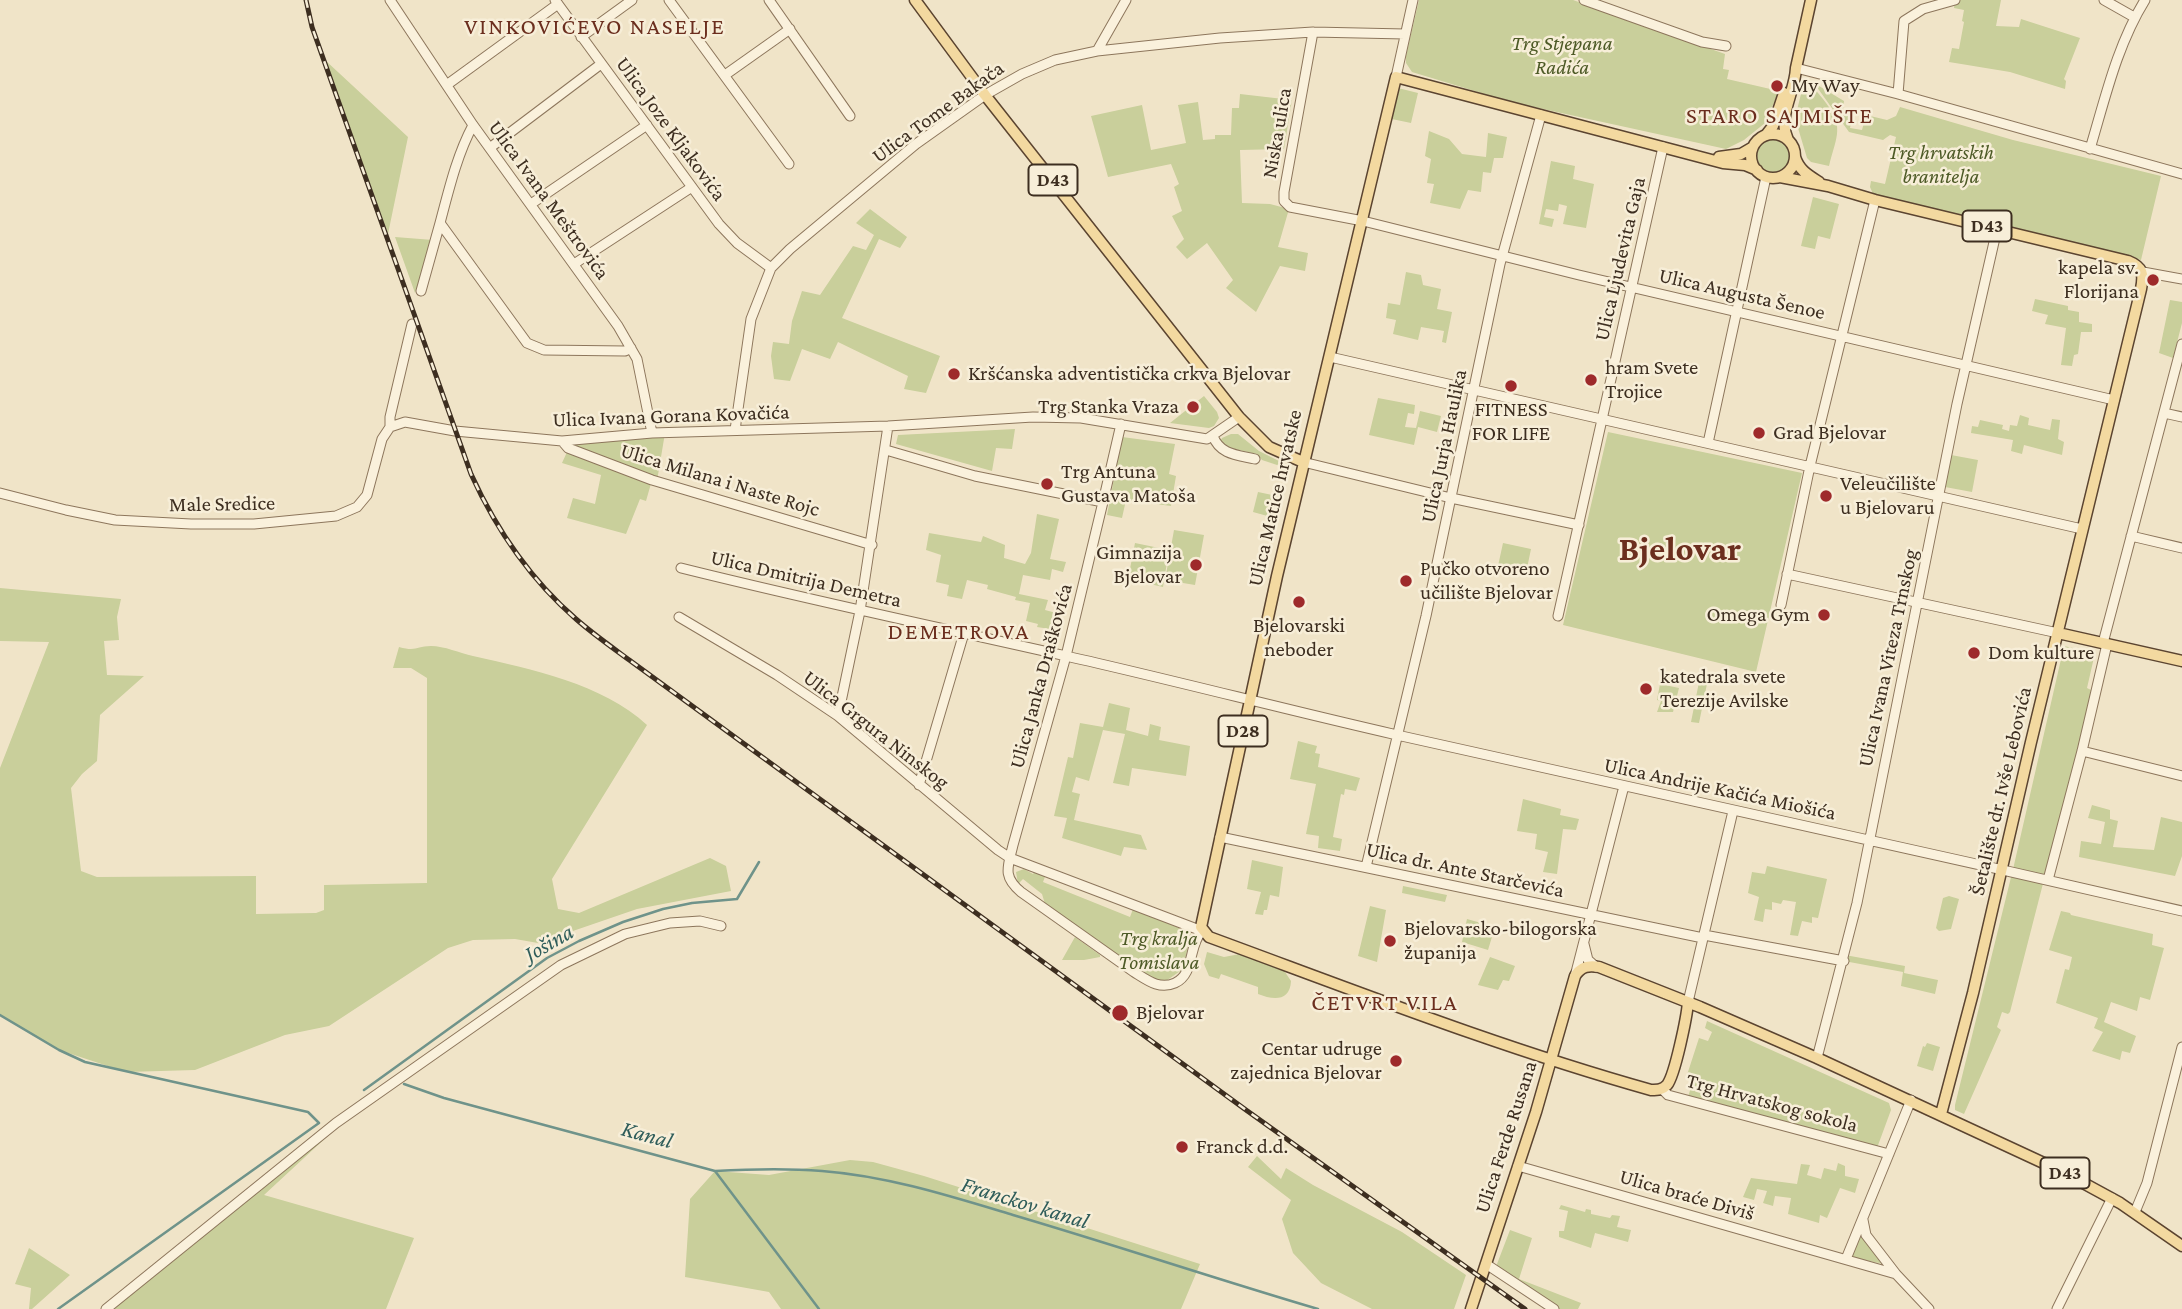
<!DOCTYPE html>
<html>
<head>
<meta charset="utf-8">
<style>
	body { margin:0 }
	canvas { display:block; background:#f0e4c8 }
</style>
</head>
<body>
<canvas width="2182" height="1309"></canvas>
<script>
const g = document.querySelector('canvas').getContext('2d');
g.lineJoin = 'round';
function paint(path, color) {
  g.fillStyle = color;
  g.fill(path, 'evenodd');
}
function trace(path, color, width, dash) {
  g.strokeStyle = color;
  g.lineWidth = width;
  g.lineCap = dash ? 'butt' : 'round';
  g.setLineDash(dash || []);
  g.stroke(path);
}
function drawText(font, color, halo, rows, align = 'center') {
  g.font = font + ' "Crimson Pro",serif';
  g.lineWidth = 5;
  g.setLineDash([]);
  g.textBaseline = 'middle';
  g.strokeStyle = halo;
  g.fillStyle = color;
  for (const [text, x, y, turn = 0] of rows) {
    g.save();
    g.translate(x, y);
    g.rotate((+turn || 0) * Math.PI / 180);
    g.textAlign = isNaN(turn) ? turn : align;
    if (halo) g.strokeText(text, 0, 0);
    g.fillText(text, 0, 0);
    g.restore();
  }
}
paint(new Path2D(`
	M1419 0H1573L1725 54 1723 69 1729 70 1727 79 1779 91 1765 123 1744 140 1726 149 1511 102 1412 72 1406 63V56Z
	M1955 0H2001L1996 26 2019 27 2021 19 2080 38 2064 79 2066 81 2065 89 2010 72 1949 62 1952 48 1959 49 1964 22 1962 21 1964 10 1954 8Z
	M325 60 408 137 388 234 331 75Z
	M1814 83 1844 101 1843 109 1854 110 1850 128 1862 130 1866 115 1887 120 1896 116 1900 107 2013 140 2161 176 2141 260 1873 194 1870 187 1871 181 1885 184 1896 137 1890 135 1883 140 1849 132Z
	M1807 85C1815 88 1818 93 1823 99 1845 127 1837 134 1829 166L1811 162 1807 158 1795 118 1803 86Z
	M1394 87 1418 93 1411 123 1387 118Z
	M1240 94 1292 100 1284 149 1240 150 1242 203 1270 204 1289 209 1278 247 1308 253 1305 271 1280 266 1256 312 1226 288 1233 280 1207 243 1187 259 1176 247 1184 239 1172 216 1182 211 1174 187 1179 184 1171 164 1108 177 1091 116 1142 105 1151 150 1186 143 1178 105 1198 102 1203 140 1215 139V135H1231L1232 108H1239Z
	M1429 131 1449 139 1462 154 1486 157 1488 133 1507 137 1503 158H1494L1491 173 1483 172 1481 192 1468 190 1460 209 1430 203 1434 184 1427 183 1431 159 1425 156Z
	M1757 156a16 16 0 1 1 32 0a16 16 0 1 1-32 0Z
	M1551 161 1575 166 1573 179 1594 184 1586 228 1563 224 1567 206 1559 204 1558 211 1546 209 1544 217 1554 219 1552 227 1539 224Z
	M1813 197 1839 204 1830 239 1818 236 1815 249 1801 246Z
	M870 209 907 237 900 248 879 239 842 318 940 356 926 393 904 389 908 376 838 342 830 359 802 349 790 381 774 379 771 356 773 342 789 344 792 321 802 291 820 295 853 246 866 250 874 235 856 223Z
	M395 237 433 240 415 293Z
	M1406 272 1421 275 1423 285 1441 289 1437 309 1452 312 1446 343 1442 342 1444 331 1421 327 1418 340 1393 334 1396 320 1386 318 1388 303 1400 305Z
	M2035 299 2068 306V310L2079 312V322L2092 324V332H2081L2078 354 2074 355 2072 366 2061 365 2066 328 2045 324 2048 315 2032 311Z
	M2170 300 2182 302V323L2173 358 2159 353Z
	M1204 396 1217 412 1219 418 1214 426 1209 428 1170 423Z
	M1378 398 1415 405 1414 414 1408 413 1405 427 1416 428 1420 411 1441 416 1437 432 1418 427 1414 445 1369 435Z
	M2020 415 2029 418 2028 425 2050 430 2052 419 2060 420 2058 439 2064 442 2062 455 2024 445 2022 454 2011 451 2013 440 1971 433 1972 426 1978 427 1980 420 2003 425 2002 429 2009 431 2010 425 2017 426Z
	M1015 429 1012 449 996 448 992 471 896 444 898 435Z
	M1608 432 1802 473 1756 672 1563 625Z
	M665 433 657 481 652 480 646 501 640 499 626 534 567 518 573 498 595 504 601 475 562 463 572 441Z
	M1231 434H1238L1259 451 1281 462 1280 466 1262 460 1257 454 1225 447 1220 442 1222 438Z
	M1122 437 1175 444 1169 474 1176 476 1171 506 1126 500 1122 518 1107 515Z
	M1951 455 1978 460 1972 492 1945 487Z
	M1258 492 1277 496 1271 517 1253 512Z
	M1037 514 1059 519 1050 559 1066 562 1063 572 1052 569 1050 580 1023 575 1019 594 1048 600 1045 610 1060 614 1056 630 1037 627 1038 624 1026 621 1030 603 1015 600 1016 597 987 589 988 585 967 580 962 599 947 596 949 585 936 582 941 555 926 550 929 533 981 542 983 536 1005 545 1004 558 1025 564 1031 553Z
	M1174 530 1204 535 1195 585 1165 580Z
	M1135 543 1169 550 1163 587 1128 579Z
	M1503 543 1531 549 1526 573 1498 566Z
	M0 588 121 599 117 617 119 640 104 641 107 675 144 676 100 715 97 761 82 774 71 788 81 871 97 877 256 876V914L316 913 324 910V885L427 883V678L411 668H393L399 647C417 652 416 646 431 646 444 646 460 653 473 656 531 669 603 684 647 725L552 879 558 909 579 913 710 858 726 866 731 891 637 909 538 943 515 939 473 940 448 948 329 1026 285 1035 195 1070 126 1072 59 1050 0 1015V768L49 642 0 641Z
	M2064 646 2095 653 2087 688 2091 690 2084 724 2010 1012 2008 1014 2002 1012 1997 1027 2001 1030 1964 1114 1955 1110V1105L2014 865Z
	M1700 677 1708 679 1699 723 1691 722Z
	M1660 684 1679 688 1673 712H1657L1661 701 1657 700Z
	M1109 703 1130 708 1126 730 1148 736 1150 724 1161 727 1159 740 1190 746 1186 776 1132 768 1129 786 1113 783 1125 734 1103 730 1089 781 1076 777 1072 792 1080 794 1074 820 1141 835 1147 850 1124 847 1121 856 1062 838 1067 818 1054 816 1068 757 1073 758 1080 723 1103 727Z
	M1298 741 1317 746 1315 753 1320 754 1318 767 1360 778 1356 791 1345 789 1344 795 1341 794 1333 837 1342 839 1340 851 1318 848 1319 836 1306 834 1316 784 1290 779Z
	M1523 799 1561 809 1560 815 1579 819 1576 830 1563 829 1557 874 1543 872 1548 852 1535 849 1537 834 1517 831Z
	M2092 805 2110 810V819L2118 821 2113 847 2154 850 2161 817 2182 822V856L2175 876 2079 857 2081 841 2101 844 2105 822 2088 818Z
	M1252 860 1283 867 1279 897 1270 895 1267 910H1264L1263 915 1255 914 1261 892 1247 889Z
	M1767 866 1827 879 1818 918 1812 917V923L1802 921 1798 936 1790 935 1796 902 1783 900 1781 904 1772 902V910L1765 909 1763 922 1754 920 1759 897 1748 893 1752 872 1765 874Z
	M1024 869 1033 874 1036 869 1046 874 1043 882 1130 917 1133 909 1191 933 1183 969 1166 981H1151L1045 904 1042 894 1023 879 1018 884 1016 872Z
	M1403 886 1447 895 1445 902 1402 893Z
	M1949 896 1959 899 1951 929 1939 931 1936 928 1943 898Z
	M1370 906 1386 910 1377 962 1358 956Z
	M2061 911 2070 913 2071 915 2153 934 2152 945 2164 948 2150 1000 2140 997 2137 1011 2111 1002 2104 1022 2136 1036 2130 1053 2122 1051 2120 1060 2092 1051 2103 1032 2094 1028 2098 1018 2056 1003 2065 969 2069 970 2072 957 2049 950Z
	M1467 919 1495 927 1488 950 1462 942Z
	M1075 937 1100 955V957L1084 960H1062Z
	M1207 952 1224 957 1240 954 1283 969 1291 981C1290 1002 1273 1000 1258 994V987L1221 974 1219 979 1209 976 1204 964Z
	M1845 955 1905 966 1904 973 1938 980 1935 994 1901 986 1903 972 1844 961Z
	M1490 957 1515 966 1509 981 1503 980 1498 990 1478 985Z
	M1707 1021 1889 1103 1891 1110 1877 1148 1791 1123 1688 1097 1694 1077 1687 1075 1699 1038 1708 1041 1712 1032 1705 1028Z
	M1927 1043 1940 1047 1933 1071 1917 1066 1923 1046 1925 1047Z
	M327 1131 331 1133 264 1195 414 1238 386 1309H106Z
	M1257 1156 1281 1179 1286 1168 1313 1185 1402 1232 1466 1275 1454 1309H1372L1321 1283 1293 1253 1282 1219 1291 1200 1248 1167Z
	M850 1160 873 1162 924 1176 1200 1264 1181 1309H781L769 1292 685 1277 690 1199 715 1171 769 1175Z
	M1838 1163 1845 1166V1176L1859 1179 1855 1193 1840 1188 1827 1218 1820 1215 1819 1223 1788 1214 1791 1198 1775 1196 1773 1206 1763 1203 1767 1191 1757 1189 1754 1200 1743 1197 1751 1178 1797 1184 1801 1164 1810 1165 1807 1175 1821 1179 1824 1168 1836 1171Z
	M1561 1205 1585 1212 1586 1209 1591 1210V1214L1610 1218 1612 1215 1620 1216 1617 1227 1631 1230 1628 1242 1595 1233 1591 1248 1559 1237V1231H1564L1568 1211 1559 1209Z
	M1510 1230 1532 1238 1519 1279 1581 1303 1578 1309H1554L1498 1271 1497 1264Z
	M1861 1232 1884 1264 1849 1257Z
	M29 1248 70 1275 32 1309H29L31 1288 15 1284Z`), '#c9cf9b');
trace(new Path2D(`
	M0 1015 59 1050 85 1062 308 1112 319 1123 58 1309
	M404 1084 444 1098 715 1171 819 1309
	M364 1090 547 958 579 941 623 922 663 909 692 903 737 899 759 862
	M715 1171C751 1169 786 1168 822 1171 887 1176 950 1196 1013 1215 1115 1245 1216 1279 1318 1309`), '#6f938a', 2.5);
const minor = new Path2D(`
	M390 0 473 125 618 326 637 359 652 433
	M555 0 719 224 737 243 771 268
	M669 0 789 164
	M769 0 850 116
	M1584 0 1702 42 1726 46
	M2104 0 2134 17
	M1313 32 1284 192V201L1290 207 1363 221 1579 275 2114 400
	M581 37 632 0
	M1097 51 1126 0
	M1796 68 1898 94 2182 174
	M725 75 790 29
	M1396 77 1413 0
	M448 84 558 4
	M1898 94 1904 21 1923 9 1955 0
	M473 125C457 155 449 189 440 223L527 343 544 350 625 351 631 348
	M491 147 601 64
	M2090 149C2105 99 2117 45 2145 0
	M531 204 647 125
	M574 264 692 187
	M2143 272 2182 279
	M421 291 440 223
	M1330 357 2082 529
	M2164 413 2182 417
	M390 427V417L412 324
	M735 430 751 319 771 268 790 249 916 144 985 95 1022 74 1055 60 1097 51 1220 38 1313 32 1405 34
	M1213 436C1220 455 1238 455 1255 459
	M562 441 568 448 652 480 872 545
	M1708 443 1766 177
	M886 450 975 476 1103 502 1121 424
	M1303 462 1451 498 1579 525
	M0 493 66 510 115 520 191 524H254L336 516 357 507 367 495 382 439 390 427 405 422 455 431 562 441 652 433 888 426 1033 417 1081 418 1207 439 1239 417
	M2131 536 2182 548
	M681 568C809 600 938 627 1066 656 1177 681 1287 710 1397 735 1659 795 1921 850 2182 911
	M1787 574 2058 633
	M1781 605 1810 466 1875 200
	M1558 616 1663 147
	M679 617 777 675 838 716 998 850 1010 858 1202 931C1188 945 1195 974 1175 983 1159 990 1147 980 1134 972L1021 892C1002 876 1008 867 1013 845L1066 656 1103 502
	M2103 643 2182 344
	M838 716 860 611 888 426
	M2082 751 2182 776
	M919 785 964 633
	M1220 837 1703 938
	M1366 867 1426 616 1500 264 1541 115
	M2048 880 2082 751 2107 644
	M1704 935 1844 961
	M1584 944 1588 960 1596 967
	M1575 976 1624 786
	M1688 1002 1733 811
	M1817 1058 1857 903 1957 404 1997 229
	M1662 1089 1668 1095 1889 1154
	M1518 1166 1896 1274 1929 1309
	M2135 1212 2147 1183 2182 1047
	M1863 1220 1866 1235 1896 1274
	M1846 1259 1911 1100
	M1486 1264 1554 1309
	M106 1309 336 1123 561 965 625 934 670 923 700 921 721 926
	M2057 1309 2112 1198`);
const major = new Path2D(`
	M915 0 985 95 1239 417 1269 447 1303 462
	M1751 156a22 22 0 1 1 44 0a22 22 0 1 1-44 0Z
	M1766 135 1773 126 1784 93
	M1788 140C1777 116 1795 93 1796 68L1811 0
	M1719 157 1741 154 1753 147
	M1795 157C1799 170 1808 175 1819 182
	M1780 177 1828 186 1875 200 2128 261C2143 267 2144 274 2141 289L2031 742 1973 993 1941 1114
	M2058 633 2182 661
	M1688 1002C1687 1016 1675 1075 1667 1085 1662 1090 1658 1090 1651 1090 1501 1048 1356 991 1209 937L1201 927 1277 576 1396 77 1723 163 1745 165 1757 170
	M1471 1309 1536 1112 1575 976C1581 966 1589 965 1599 967L1700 1007 1817 1058 2063 1172 2120 1203 2182 1246`);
trace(minor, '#8d765c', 11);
trace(major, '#5b4430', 13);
trace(minor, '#faf1dc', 9);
trace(major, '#f3d9a0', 10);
const rail = new Path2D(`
	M306 0 312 27 471 474C496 529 530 579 576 619 593 634 613 648 632 662L1246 1110 1525 1309`);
trace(rail, '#3d2e20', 5);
trace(rail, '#f7eed8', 2.5, [8]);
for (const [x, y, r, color] of [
	[1777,86,7,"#9e2a2b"],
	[2153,280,7,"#9e2a2b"],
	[954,374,7,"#9e2a2b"],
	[1591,380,7,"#9e2a2b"],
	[1511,386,7,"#9e2a2b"],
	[1193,407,7,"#9e2a2b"],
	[1759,433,7,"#9e2a2b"],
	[1047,484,7,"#9e2a2b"],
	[1826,496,7,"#9e2a2b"],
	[1196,565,7,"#9e2a2b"],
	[1406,581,7,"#9e2a2b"],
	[1299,602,7,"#9e2a2b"],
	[1824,615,7,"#9e2a2b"],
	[1974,653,7,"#9e2a2b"],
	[1646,689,7,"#9e2a2b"],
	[1390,941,7,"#9e2a2b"],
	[1120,1013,9,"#9e2a2b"],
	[1396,1061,7,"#9e2a2b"],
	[1182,1147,7,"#9e2a2b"]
]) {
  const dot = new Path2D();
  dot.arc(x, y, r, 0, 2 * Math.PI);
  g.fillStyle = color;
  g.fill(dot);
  trace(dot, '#f7eed8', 2.5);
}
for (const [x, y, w] of [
	[1053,180,49],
	[1987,226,49],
	[1243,731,49],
	[2065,1173,49]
]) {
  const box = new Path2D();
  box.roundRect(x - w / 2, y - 15.5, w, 31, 5);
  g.fillStyle = '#f7eed8';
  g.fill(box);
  trace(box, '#3d2e20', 2);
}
drawText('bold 19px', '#3d2e20', null, [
	["D43",1053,180],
	["D43",1987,226],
	["D28",1243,731],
	["D43",2065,1173]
]);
drawText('italic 21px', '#4d5a26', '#f7eed8', [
	["Trg Stjepana",1562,44],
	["Radića",1562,68],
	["Trg hrvatskih",1941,153],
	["branitelja",1941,177],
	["Trg kralja",1159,939],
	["Tomislava",1159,963]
]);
drawText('21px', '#3d2e20', '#f7eed8', [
	["My Way",1791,86],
	["kapela sv.",2139,268,"right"],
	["Florijana",2139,292,"right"],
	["hram Svete",1605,368],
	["Trojice",1605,392],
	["Kršćanska adventistička crkva Bjelovar",968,374],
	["Trg Stanka Vraza",1179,407,"right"],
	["FITNESS",1511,410,"center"],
	["FOR LIFE",1511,434,"center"],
	["Grad Bjelovar",1773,433],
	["Trg Antuna",1061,472],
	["Gustava Matoša",1061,496],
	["Veleučilište",1840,484],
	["u Bjelovaru",1840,508],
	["Gimnazija",1182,553,"right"],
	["Bjelovar",1182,577,"right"],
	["Pučko otvoreno",1420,569],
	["učilište Bjelovar",1420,593],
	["Omega Gym",1810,615,"right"],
	["Bjelovarski",1299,626,"center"],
	["neboder",1299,650,"center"],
	["Dom kulture",1988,653],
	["katedrala svete",1660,677],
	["Terezije Avilske",1660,701],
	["Bjelovarsko-bilogorska",1404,929],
	["županija",1404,953],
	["Bjelovar",1136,1013],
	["Centar udruge",1382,1049,"right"],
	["zajednica Bjelovar",1382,1073,"right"],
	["Franck d.d.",1196,1147]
], 'left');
drawText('21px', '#3d2e20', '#f7eed8', [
	["Ulica Tome Bakača",938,112,-36],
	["Ulica Joze Kljakovića",671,129,54],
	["Niska ulica",1277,133,-80],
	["Ulica Ivana Meštrovića",549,200,54],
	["Ulica Ljudevita Gaja",1620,259,-77],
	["Ulica Augusta Šenoe",1742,294,13],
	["Ulica Ivana Gorana Kovačića",671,416,-2],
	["Ulica Jurja Haulika",1444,446,-78],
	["Ulica Milana i Naste Rojc",720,480,17],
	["Ulica Matice hrvatske",1275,498,-77],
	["Male Sredice",222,504,-1],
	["Ulica Dmitrija Demetra",806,579,13],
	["Ulica Ivana Viteza Trnskog",1888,658,-78],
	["Ulica Janka Draškovića",1041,676,-75],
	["Ulica Grgura Ninskog",876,730,38],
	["Ulica Andrije Kačića Miošića",1720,789,12],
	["Šetalište dr. Ivše Lebovića",2001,791,-77],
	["Ulica dr. Ante Starčevića",1465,870,12],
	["Trg Hrvatskog sokola",1772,1103,15],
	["Ulica Ferde Rusana",1506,1137,-72],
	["Ulica braće Diviš",1687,1195,16]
]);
g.letterSpacing = '2px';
drawText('23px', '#6b2e1e', '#f7eed8', [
	["VINKOVIĆEVO NASELJE",595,27],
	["STARO SAJMIŠTE",1780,116],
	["DEMETROVA",959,632],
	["ČETVRT VILA",1385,1003]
]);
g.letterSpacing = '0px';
drawText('italic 23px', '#2f5d5a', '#f7eed8', [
	["Jošina",549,943,-30],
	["Kanal",647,1135,15],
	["Franckov kanal",1025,1203,17]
]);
drawText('bold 35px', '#6b2e1e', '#f7eed8', [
	["Bjelovar",1680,549]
]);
</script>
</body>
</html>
